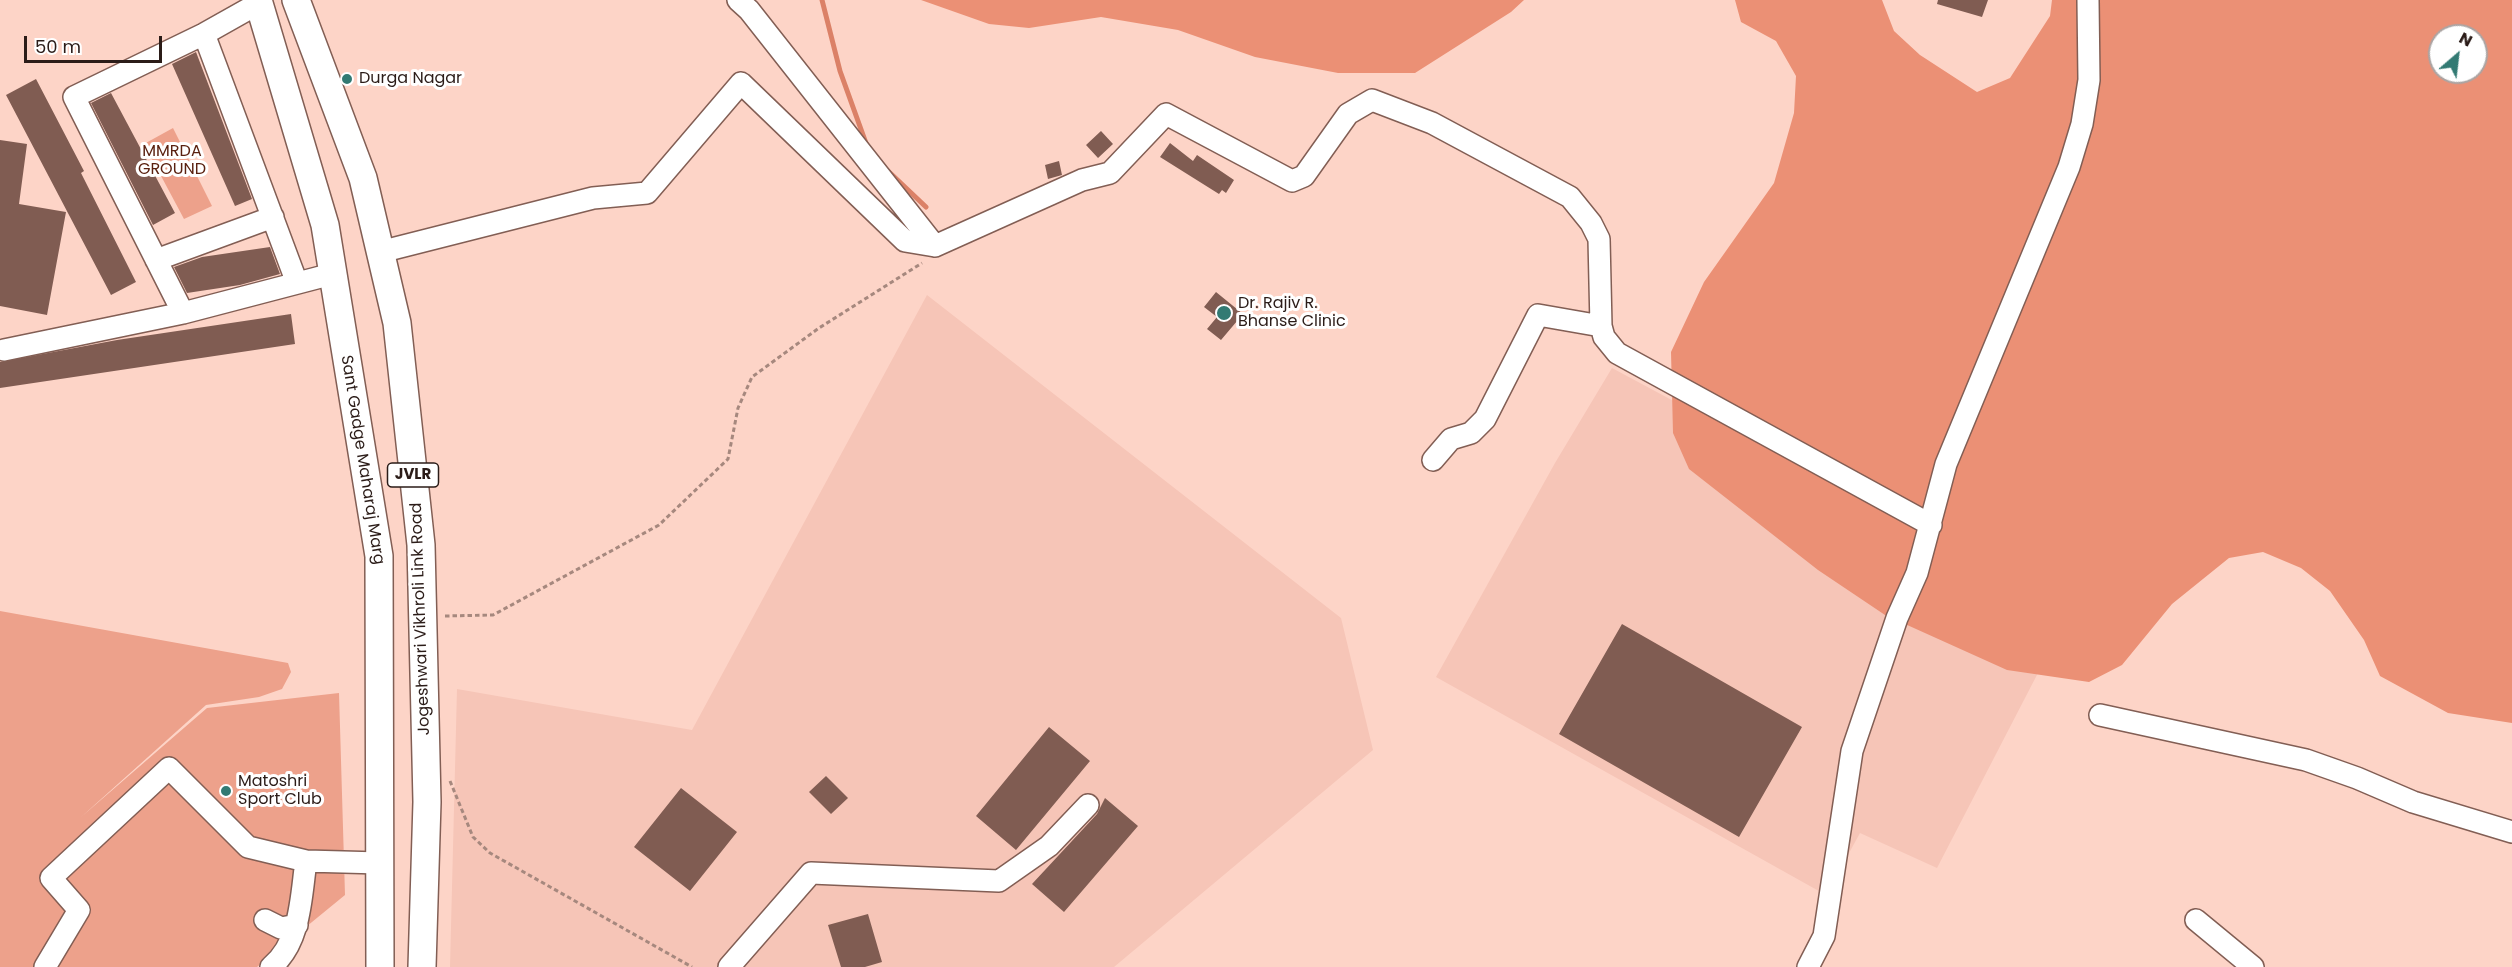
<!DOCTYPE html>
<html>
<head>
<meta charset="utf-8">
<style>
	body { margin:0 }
	#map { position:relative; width:2512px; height:967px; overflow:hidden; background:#fdd4c7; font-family:Poppins,sans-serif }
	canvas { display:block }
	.north { position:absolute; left:2428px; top:24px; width:60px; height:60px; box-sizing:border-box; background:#fff; border:2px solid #aaa4a3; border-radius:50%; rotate:28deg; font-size:16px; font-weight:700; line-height:24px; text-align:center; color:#2b1c18 }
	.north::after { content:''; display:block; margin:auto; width:21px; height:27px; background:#327a73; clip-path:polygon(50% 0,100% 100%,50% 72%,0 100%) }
	.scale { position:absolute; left:24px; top:36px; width:138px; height:27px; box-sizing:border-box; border:3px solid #2b1c18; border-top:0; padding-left:8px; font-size:18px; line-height:21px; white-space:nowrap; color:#2b1c18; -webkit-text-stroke:4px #fff; paint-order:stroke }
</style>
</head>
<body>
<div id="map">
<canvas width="2512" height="967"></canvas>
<div class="north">N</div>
<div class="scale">50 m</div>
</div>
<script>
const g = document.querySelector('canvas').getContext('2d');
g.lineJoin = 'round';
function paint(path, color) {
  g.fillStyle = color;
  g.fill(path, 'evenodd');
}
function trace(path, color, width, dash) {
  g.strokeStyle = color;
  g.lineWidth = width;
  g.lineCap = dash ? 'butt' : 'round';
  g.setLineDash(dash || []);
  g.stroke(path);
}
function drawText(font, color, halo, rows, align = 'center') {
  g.font = font + ' Poppins,sans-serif';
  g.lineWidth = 6;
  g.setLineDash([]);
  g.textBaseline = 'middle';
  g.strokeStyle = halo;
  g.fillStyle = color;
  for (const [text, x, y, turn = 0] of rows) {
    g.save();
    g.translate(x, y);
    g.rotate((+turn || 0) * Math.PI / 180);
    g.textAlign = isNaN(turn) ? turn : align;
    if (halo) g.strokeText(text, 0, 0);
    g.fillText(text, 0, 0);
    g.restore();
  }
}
paint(new Path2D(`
	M927 295 1341 618 1373 750 1114 967H450L457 689 692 730Z
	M1612 368 2069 613 1937 868 1860 833 1826 895 1436 677 1555 463Z`), '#f6c5b7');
paint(new Path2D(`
	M173 128 212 206 184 219 144 144Z
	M0 611 288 663 291 672 282 689 259 697 206 705 80 818 207 708 339 693 345 895 257 967H0Z`), '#eda18b');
paint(new Path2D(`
	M921 0H1524L1511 12 1415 73H1338L1255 57 1178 30 1101 17 1029 28 989 24Z
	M1735 0H1882L1894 31 1920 55 1977 92 2010 78 2050 16 2052 0H2512V723L2448 713 2380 676 2364 640 2330 591 2301 568 2263 552 2229 558 2172 604 2122 665 2089 682 2007 670 1885 615 1818 570 1689 469 1673 433 1671 352 1704 282 1774 183 1794 113 1796 76 1776 41 1741 22ZM2440 36H2476V72H2440Z`), '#eb9075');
trace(new Path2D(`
	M822 0 840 71 867 146
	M888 171 926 207`), '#db8167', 5);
paint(new Path2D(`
	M1938 0H1988L1982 17 1937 4Z
	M196 52 252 199 235 206 172 64Z
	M36 79 84 171 81 173 136 282 111 295 6 95Z
	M111 93 175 213 153 225 91 103Z
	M1101 131 1113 144 1098 158 1086 145Z
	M0 140 27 144 19 204 66 212 47 315 0 306Z
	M1170 143 1193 161 1197 155 1234 180 1226 193 1222 190 1219 194 1160 157Z
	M1059 161 1062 175 1048 179 1045 165Z
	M270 247 280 274 240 285 187 293 174 267 202 257Z
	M1216 292 1243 314 1221 340 1207 329 1217 317 1204 307Z
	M291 314 295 344 0 388V362L117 340Z
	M1622 624 1802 727 1739 837 1559 734Z
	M1049 727 1090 761 1016 850 976 816Z
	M826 776 848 798 831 814 809 792Z
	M681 788 737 832 690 891 634 847Z
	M1105 798 1138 826 1064 912 1032 884 1097 814Z
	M868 914 882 962 865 967H841L828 925Z`), '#805c52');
const minor = new Path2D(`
	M738 0 749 10 935 246
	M204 34 297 283
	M380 252 593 198 647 193 741 83 905 241 935 246 1082 180 1110 173 1166 114 1292 181 1304 176 1348 114 1372 100 1432 123 1570 197 1591 223 1599 239 1601 326 1604 337 1617 353 1931 525
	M156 260 273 217
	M183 313 74 97 204 34 259 3
	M4 350 183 313 332 274
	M1433 460 1451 439 1471 433 1485 419 1538 315 1601 326
	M2100 715 2306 760 2357 778 2413 802 2512 832
	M265 920 281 928 297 925
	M2196 920 2253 967
	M45 967 79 910 51 878 169 768 248 847 306 861 380 863
	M271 967C301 943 301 896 306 861
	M729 967 811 873 999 881 1049 846 1088 805
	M1808 967 1824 936 1852 751 1897 618 1917 573 1946 464 2069 167 2082 124 2089 80 2088 0`);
const major = new Path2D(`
	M258 0 325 225 379 556 380 967
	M296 0 363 178 397 323 421 545 427 802 422 967`);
trace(minor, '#825e54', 24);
trace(major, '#825e54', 30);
trace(new Path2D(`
	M445 616 493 615 659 525 728 459 738 408 752 377 819 328 922 263
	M450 781 473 837 490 853 692 967`), '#a6887e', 3, [4.5, 3]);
trace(minor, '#fff', 21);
trace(major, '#fff', 27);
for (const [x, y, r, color] of [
	[347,79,6,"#327a73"],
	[1224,313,8,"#327a73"],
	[226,791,6,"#327a73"]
]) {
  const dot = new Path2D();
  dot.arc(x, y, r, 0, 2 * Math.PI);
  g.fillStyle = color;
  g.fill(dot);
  trace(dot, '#fff', 2);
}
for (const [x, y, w] of [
	[413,475,51]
]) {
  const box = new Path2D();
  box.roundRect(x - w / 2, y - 12, w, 24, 4.5);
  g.fillStyle = '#fff';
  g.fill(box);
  trace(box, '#2b1c18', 1.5);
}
drawText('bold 15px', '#2b1c18', null, [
	["JVLR",413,475]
]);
drawText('16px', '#2b1c18', '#fff', [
	["Durga Nagar",359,79],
	["Dr. Rajiv R.",1238,304],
	["Bhanse Clinic",1238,322],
	["Matoshri",238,782],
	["Sport Club",238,800]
], 'left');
drawText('16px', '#5a2110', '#fff', [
	["MMRDA",172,152],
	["GROUND",172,170]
]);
drawText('16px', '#2b1c18', '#fff', [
	["Sant Gadge Maharaj Marg",362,460,81],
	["Jogeshwari Vikhroli Link Road",421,619,-92]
]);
</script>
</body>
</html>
